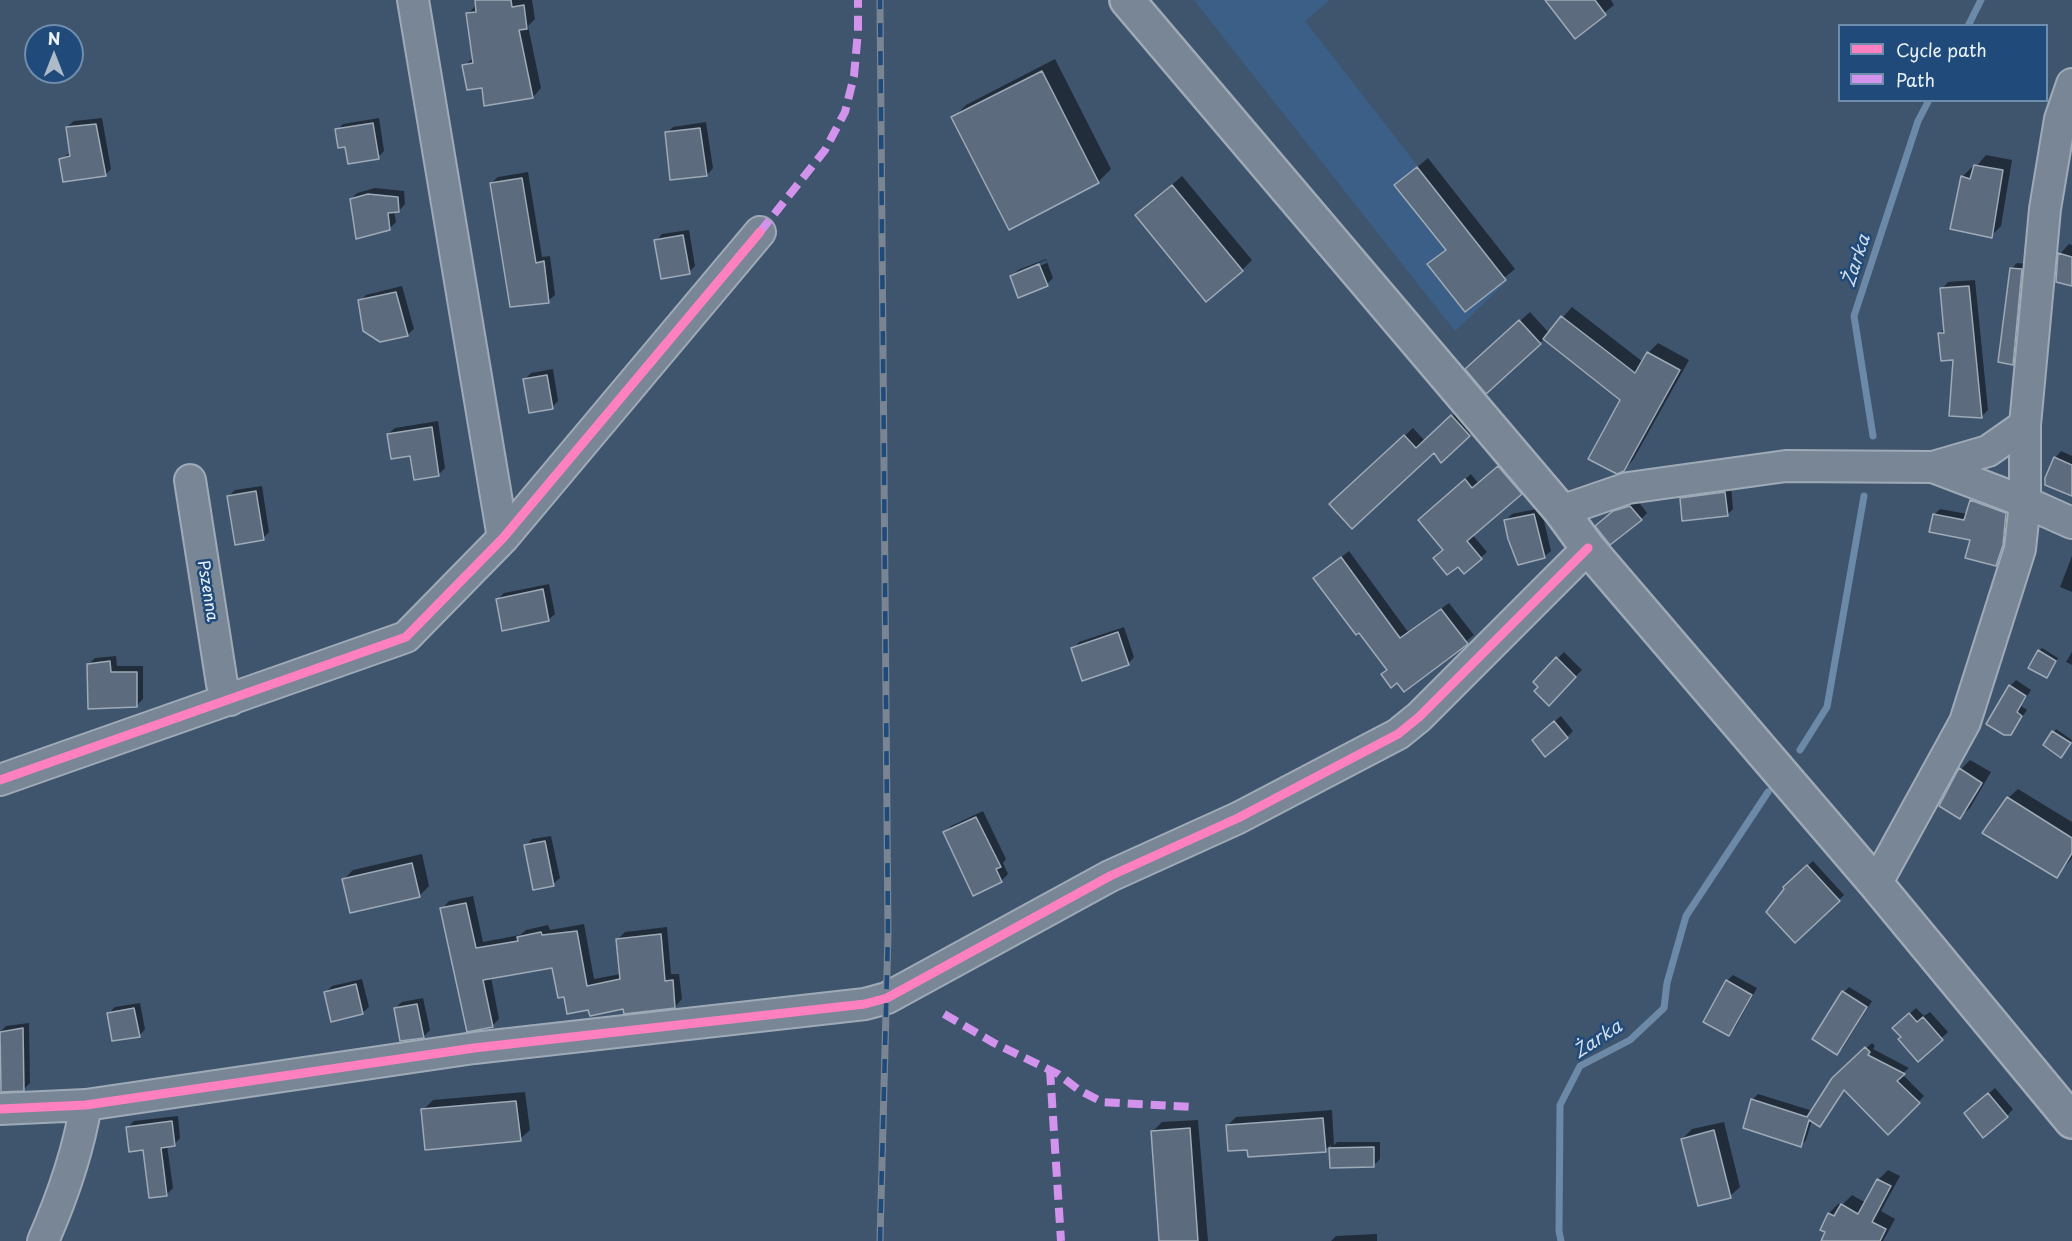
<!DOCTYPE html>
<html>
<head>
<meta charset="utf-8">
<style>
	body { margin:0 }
	#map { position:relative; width:2072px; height:1241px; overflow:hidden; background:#3f556e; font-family:"Playpen Sans",sans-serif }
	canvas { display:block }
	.legend { position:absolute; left:1838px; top:24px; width:210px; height:78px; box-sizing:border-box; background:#1f4a7a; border:2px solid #6f8dac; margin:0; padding:8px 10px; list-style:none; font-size:18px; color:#e8f1f8 }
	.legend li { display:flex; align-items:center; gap:12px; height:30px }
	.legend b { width:30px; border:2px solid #6f8dac }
	.north { position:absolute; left:24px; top:24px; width:60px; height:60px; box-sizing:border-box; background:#1f4a7a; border:2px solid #6f8dac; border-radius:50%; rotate:0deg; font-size:16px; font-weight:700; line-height:24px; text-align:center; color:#e8f1f8 }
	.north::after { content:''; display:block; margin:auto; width:21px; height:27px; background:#adbac8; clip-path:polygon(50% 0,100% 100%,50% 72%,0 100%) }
</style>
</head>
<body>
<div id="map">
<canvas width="2072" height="1241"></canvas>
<ul class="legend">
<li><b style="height:8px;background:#ff80c0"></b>Cycle path</li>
<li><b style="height:8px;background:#d193ec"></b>Path</li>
</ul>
<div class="north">N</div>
</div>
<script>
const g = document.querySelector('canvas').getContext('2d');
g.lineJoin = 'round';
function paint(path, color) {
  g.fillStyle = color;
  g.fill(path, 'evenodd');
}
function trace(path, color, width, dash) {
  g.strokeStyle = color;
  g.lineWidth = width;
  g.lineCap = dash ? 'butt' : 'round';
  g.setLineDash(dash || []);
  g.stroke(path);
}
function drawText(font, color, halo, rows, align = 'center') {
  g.font = font + ' "Playpen Sans",sans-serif';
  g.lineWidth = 5;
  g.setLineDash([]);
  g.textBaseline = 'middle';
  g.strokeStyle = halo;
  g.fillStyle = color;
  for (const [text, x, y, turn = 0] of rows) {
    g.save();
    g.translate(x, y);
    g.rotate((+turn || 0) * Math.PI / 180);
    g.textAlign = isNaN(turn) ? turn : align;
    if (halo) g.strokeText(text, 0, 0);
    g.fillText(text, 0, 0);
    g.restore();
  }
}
paint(new Path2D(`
	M1194 0H1330L1305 21 1507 281 1455 331Z`), '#3b5f87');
paint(new Path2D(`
	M476 0H532L535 19 528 26 541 88 533 97 483 86 464 66 474 57 468 14 477 4Z
	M1547 0H1611L1614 5 1575 37Z
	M1055 59 1111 169 1098 182 953 118 966 105Z
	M102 118 111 169 105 175 60 160 71 152 67 127 74 121Z
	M379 118 384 151 378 157 346 145 337 130 343 124Z
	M706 122 713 168 707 175 667 133 673 127Z
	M1986 155 2012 160 2001 226 1991 236 1962 177 1972 167 1975 168Z
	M1428 158 1515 269 1465 310 1429 264 1447 249 1396 185Z
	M528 172 542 257 550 256 555 295 548 301 491 183 498 177Z
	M1182 176 1252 260 1242 270 1137 215Z
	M375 188 404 191 405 204 399 211H394L396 222 390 228 351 199 357 193Z
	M689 230 695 266 689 272 656 241 662 234Z
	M2069 244 2072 245V285L2060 254Z
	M1046 259 1053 278 1047 284 1011 277 1018 270ZM1046 260 1047 263 1017 275V272Z
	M2017 263 2027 264 2018 358 2013 364 2011 269Z
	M1975 280 1988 410 1982 416 1954 358 1940 333 1945 328 1942 289 1948 282Z
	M402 286 414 329 407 335 360 301 366 295Z
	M1572 307 1643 362 1648 353 1658 343 1689 360 1633 460 1623 470 1622 400 1544 339 1486 392 1477 360 1530 312 1549 333Z
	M553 369 558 401 552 407 525 379 531 373Z
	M1460 409 1477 428 1469 435 1339 496 1413 428 1425 441Z
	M438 421 445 468 439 474 388 434 395 428Z
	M2061 451 2072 456V495L2055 458Z
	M1504 461 1526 487 1472 534 1487 552 1464 572 1426 514 1471 474 1478 483Z
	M262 486 269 532 263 538 229 496 235 490Z
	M1731 486 1733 509 1727 515 1681 499 1688 492Z
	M1977 495 2012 508 2008 538 2002 559 1996 564 1972 539 1934 515 1940 509 1967 514 1971 500Z
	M1637 500 1647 513 1641 519 1603 520 1621 506Z
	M1541 508 1551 551 1544 557 1506 520 1512 514Z
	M1349 551 1408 632 1449 603 1474 635 1405 690 1315 578Z
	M2072 556V592L2060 587Z
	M549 584 555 614 548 620 497 600 504 593Z
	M1124 627 1134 657 1128 664 1073 649 1079 642Z
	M2042 648 2058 658 2049 673 2039 651Z
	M1564 652 1582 670 1549 703 1535 682Z
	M2072 652V665L2066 662Z
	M116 656 117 666H143V699L137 705 89 664 95 658Z
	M2016 680 2031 690 2021 706 2027 710 2011 733 2010 686Z
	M1561 716 1573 731 1567 737 1540 734Z
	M2056 729 2072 740 2064 753 2045 745Z
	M1970 760 1991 772 1970 808 1960 817 1961 769Z
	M2018 789 2072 822V858L2057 876 2008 798Z
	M983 811 1006 859 1003 863 1008 874 1002 880 974 894 945 832 951 826Z
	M551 836 560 878 553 884 526 846 532 839Z
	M422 854 429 886 419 896 343 880 353 870Z
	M1813 861 1844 895 1795 941 1785 887Z
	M473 896 483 942 520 935 526 930 548 925 550 930 584 924 594 979 621 974 618 939 625 932 667 927 671 974H679L682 999 675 1007 589 1009 565 996 553 966 491 977 499 1019 492 1026 442 909 449 901Z
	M1733 975 1757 988 1735 1028 1729 1034 1727 981Z
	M362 979 369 1007 362 1013 326 992 332 986Z
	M1849 987 1872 1001 1843 1048 1837 1054 1844 992Z
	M423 998 430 1030 423 1037 395 1008 402 1002Z
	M140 1003 145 1029 139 1036 109 1013 115 1007Z
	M1916 1008 1924 1016 1930 1012 1948 1032 1918 1060 1894 1028Z
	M29 1023 30 1083 24 1089 2 1090 0 1032 6 1026Z
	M1872 1043 1875 1046 1873 1049 1909 1068 1902 1074 1924 1096 1888 1133 1845 1089 1825 1119 1812 1120 1806 1140 1800 1146 1745 1127 1753 1099 1758 1094 1813 1111 1840 1072Z
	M1995 1088 2013 1109 2007 1116 1973 1107Z
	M525 1092 530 1130 520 1139 423 1110 433 1100Z
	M1332 1110 1334 1145 1337 1142H1380V1159L1374 1165 1331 1166V1145L1325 1150 1249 1148 1227 1126 1236 1117Z
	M178 1116 180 1138 174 1145H167L173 1188 166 1195 144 1148 128 1127 134 1121Z
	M1198 1120 1208 1241H1161L1153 1131 1162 1122Z
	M1724 1122 1740 1187 1730 1196 1682 1139 1692 1129Z
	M1888 1170 1900 1176 1881 1211 1895 1219 1883 1241H1827L1829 1213 1838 1204 1842 1205 1852 1195 1866 1203 1878 1180Z
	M1377 1234V1241H1331L1336 1236Z`), '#0007');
trace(new Path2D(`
	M1968 26 1981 0
	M1873 436 1854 316 1918 121 1929 100
	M1800 750 1827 707 1864 496
	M1561 1241 1559 1231 1560 1105 1580 1066 1630 1040 1664 1008 1667 983 1686 916 1768 792`), '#6c89a7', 7);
const building = new Path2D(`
	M475 0H511L512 7 524 5 527 29 519 30 533 98 484 106 482 88 467 90 462 65 473 63 466 13 476 12Z
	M1545 0H1595L1606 15 1575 39Z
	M1042 71 1099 183 1009 230 951 117Z
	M373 123 379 159 348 164 345 147 338 148 335 129Z
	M96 124 106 176 63 182 59 159 70 156 66 127Z
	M700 128 707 176 670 180 665 132Z
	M1974 165 2003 170 1992 238 1950 229 1961 176 1970 179Z
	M1417 167 1506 280 1465 312 1427 264 1446 250 1394 185Z
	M522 178 536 263 544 261 549 303 510 307 490 183Z
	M1172 185 1243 271 1206 302 1135 215Z
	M368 194 398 197 399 212 388 213 390 230 356 239 350 199Z
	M683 235 690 274 661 279 654 240Z
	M2058 253 2072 257V286L2056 282Z
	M1039 264 1048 286 1018 298 1010 276Z
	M2010 268 2022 269 2013 365 1998 362Z
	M1969 286 1982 418 1949 416 1953 360 1941 361 1938 333H1944L1940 288Z
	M396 292 408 336 380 342 363 331 358 300Z
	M1561 316 1635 373 1647 352 1680 370 1624 471 1617 474 1588 459 1620 400 1543 339Z
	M1519 320 1541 344 1486 394 1465 369Z
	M547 375 553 409 529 413 523 379Z
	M1451 415 1470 436 1441 463 1434 453 1352 529 1329 504 1404 435 1416 448Z
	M432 427 439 476 414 480 410 456 391 459 387 434Z
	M2054 457 2072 465V496L2045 485V478Z
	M1498 466 1522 494 1467 541 1482 559 1464 574 1458 567 1447 575 1433 558 1443 550 1418 520 1465 479 1472 488Z
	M256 491 264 540 235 545 227 496Z
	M1725 492 1728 516 1682 521 1680 498Z
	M1970 500 2006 513 2003 545 1996 566 1965 558 1970 540 1929 532 1933 514 1964 520Z
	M1630 506 1642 520 1610 545 1595 526 1613 511Z
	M1534 514 1545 558 1518 565 1508 539 1504 520Z
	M1341 557 1400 638 1441 609 1468 644 1404 692 1397 683 1391 688 1381 674 1387 670 1359 633 1356 635 1313 578Z
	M543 589 549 621 502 631 496 599Z
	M1118 632 1129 665 1082 681 1071 648Z
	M2038 650 2056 661 2047 678 2028 668Z
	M1556 657 1576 677 1549 706 1534 691 1538 687 1533 682Z
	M110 661 111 672H137V707L88 709 87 664Z
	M2009 685 2026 696 2017 712 2022 716 2011 735H2004L1986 724Z
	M1554 721 1568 738 1545 757 1532 740Z
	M2052 731 2071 743 2061 758 2043 745Z
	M1959 768 1982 783 1960 819 1939 806Z
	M2007 797 2072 838V853L2057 878 1982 833Z
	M976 817 1001 867 996 869 1002 882 973 896 943 832Z
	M545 841 554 886 533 890 524 845Z
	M412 863 420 897 350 913 342 879Z
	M1807 865 1840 901 1795 943 1766 912 1784 889 1783 887Z
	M466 903 476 948 518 941 517 937 541 932 542 935 577 931 587 986 620 979 616 939 661 934 665 981 673 980 675 1008 624 1014 623 1009 590 1016 588 1010 567 1014 564 997 558 998 552 968 483 980 493 1027 467 1032 440 908Z
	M1726 980 1752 995 1729 1036 1703 1022Z
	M356 984 363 1014 331 1022 324 992Z
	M1842 991 1867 1007 1837 1055 1812 1039Z
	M417 1004 424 1038 400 1041 394 1008Z
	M134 1008 140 1037 112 1041 107 1013Z
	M1909 1013 1917 1022 1923 1017 1943 1040 1918 1062 1898 1039 1901 1037 1892 1028Z
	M23 1028 24 1091 1 1092 0 1032Z
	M1865 1047 1870 1052 1868 1055 1905 1074 1897 1081 1920 1103 1888 1135 1844 1090 1820 1127 1809 1120 1801 1147 1743 1128 1751 1099 1807 1117 1832 1078Z
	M1988 1093 2008 1117 1983 1138 1964 1113Z
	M516 1101 521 1141 425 1150 421 1109Z
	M1323 1118 1326 1152 1248 1157 1247 1150 1228 1151 1226 1125Z
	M172 1121 175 1146 161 1148 167 1196 149 1198 143 1150 129 1152 126 1127Z
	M1190 1128 1198 1241H1159L1151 1131Z
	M1714 1130 1731 1198 1698 1206 1681 1139Z
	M1374 1147V1167L1330 1168 1329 1148Z
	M1877 1179 1891 1186 1872 1222 1886 1229 1880 1241H1821L1825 1232 1820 1230 1828 1213 1834 1216 1841 1204 1858 1214Z`);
paint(building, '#5c6c7e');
trace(building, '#9faab7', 1.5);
const minor = new Path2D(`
	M413 0 503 538
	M1933 467 2025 502 2072 523
	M190 480 222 684 230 700
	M1561 511 1628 488 1786 466 1933 467 1988 451 2025 425
	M0 780 406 637 503 538 760 232
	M1876 884 1965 722 2020 549 2025 502V425L2045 209 2060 119 2072 84
	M0 1109 86 1105 474 1048 865 1004 887 998 1110 876 1238 818 1398 734 1419 717 1588 548
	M43 1241C62 1198 78 1152 86 1105`);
const major = new Path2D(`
	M1127 0 1561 511 1588 548 1876 884 2072 1121`);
trace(minor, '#9faab7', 34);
trace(major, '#9faab7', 38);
trace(minor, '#798695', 30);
trace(major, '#798695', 33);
const rail = new Path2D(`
	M880 1241 888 933 880 0`);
trace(rail, '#798592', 7);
trace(rail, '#1f4a7a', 4.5, [14]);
trace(new Path2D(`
	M760 232 825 150 845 112 854 76 858 31V0
	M944 1014 994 1043 1058 1074 1079 1090 1102 1102 1194 1107
	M1050 1070 1061 1241`), '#d193ec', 8, [15, 8]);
trace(new Path2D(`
	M0 780 406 637 503 538 760 232
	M0 1109 86 1105 474 1048 865 1004 887 998 1110 876 1238 818 1398 734 1419 717 1588 548`), '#ff80c0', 9);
drawText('16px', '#e8f1f8', '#1f4a7a', [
	["Pszenna",207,591,81]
]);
drawText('italic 18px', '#d0dde9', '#1f4a7a', [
	["Żarka",1857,261,-72],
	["Żarka",1598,1040,-33]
]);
</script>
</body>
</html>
